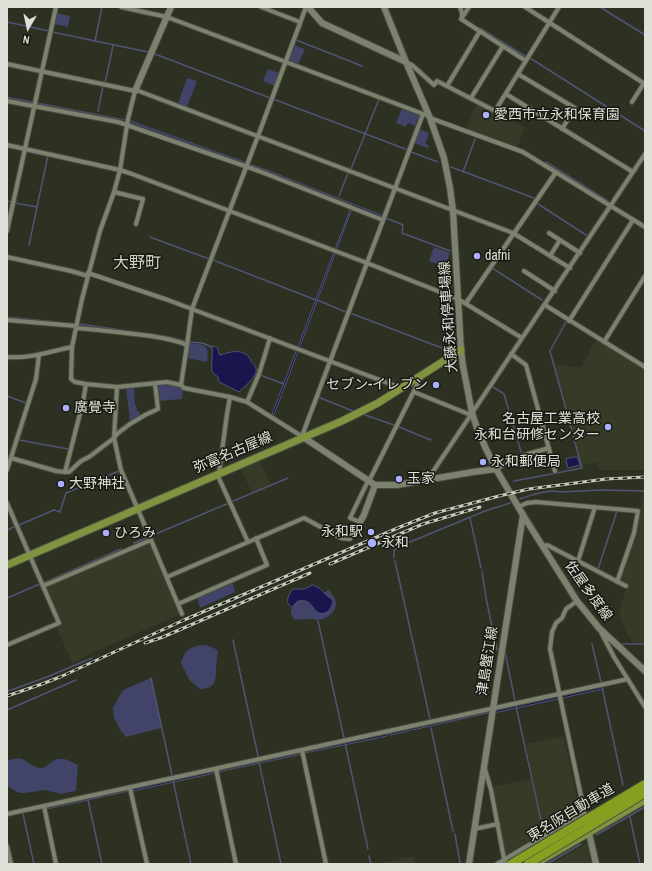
<!DOCTYPE html>
<html>
<head>
<meta charset="utf-8">
<style>
	body { margin:0 }
	#map { position:relative; width:652px; height:871px; overflow:hidden; background:#2c3121; font-family:"Archivo Narrow",sans-serif }
	canvas { display:block }
	.frame { position:absolute; inset:0; border:8px solid #dde0d6; pointer-events:none }
	.north { position:absolute; left:8px; top:8px; width:40px; height:40px; -webkit-text-stroke:3px #161811; paint-order:stroke; rotate:189deg; font-size:11px; font-weight:700; line-height:16px; text-align:center; color:#dde0d6 }
	.north::after { content:''; display:block; margin:auto; width:14px; height:18px; background:#dde0d6; clip-path:polygon(50% 0,100% 100%,50% 72%,0 100%) }
</style>
</head>
<body>
<div id="map">
<canvas width="652" height="871"></canvas>
<div class="frame"></div>
<div class="north">N</div>
</div>
<script>
const g = document.querySelector('canvas').getContext('2d');
g.lineJoin = 'round';
function paint(path, color) {
  g.fillStyle = color;
  g.fill(path, 'evenodd');
}
function trace(path, color, width, dash) {
  g.strokeStyle = color;
  g.lineWidth = width;
  g.lineCap = dash ? 'butt' : 'round';
  g.setLineDash(dash || []);
  g.stroke(path);
}
function drawText(font, color, halo, rows, align = 'center') {
  g.font = font + ' "Archivo Narrow","Noto Sans JP",sans-serif';
  g.lineWidth = 3;
  g.setLineDash([]);
  g.textBaseline = 'middle';
  g.strokeStyle = halo;
  g.fillStyle = color;
  for (const [text, x, y, turn = 0] of rows) {
    g.save();
    g.translate(x, y);
    g.rotate((+turn || 0) * Math.PI / 180);
    g.textAlign = isNaN(turn) ? turn : align;
    if (halo) g.strokeText(text, 0, 0);
    g.fillText(text, 0, 0);
    g.restore();
  }
}
paint(new Path2D(`
	M477 103 525 127 517 148 466 129Z
	M596 340 645 370V470H599L597 462 582 466 553 365 581 367Z
	M260 460 271 485 252 493 241 469Z
	M643 491H645V644H634L625 630 619 614 627 585 620 582 619 580 635 534 641 510Z
	M150 542H151L181 614 85 656 78 662 72 663 56 626 61 624 45 586Z
	M564 736 579 810 507 856 505 854 500 829V822L492 787 531 779 541 821H542L526 744Z
	M587 843 591 864H552Z
	M413 856 415 864H379Z`), '#353b26');
paint(new Path2D(`
	M56 13 70 16 68 27 53 24Z
	M294 45 305 49 298 65 289 61 288 60Z
	M268 69 280 73 275 86 263 81Z
	M187 78 197 81 187 107 178 103Z
	M402 108 420 114 421 117 419 121 417 120 415 126 408 123 406 127 396 123Z
	M419 129 429 133 425 144 429 145 428 148 414 143Z
	M434 247 450 253 445 267 429 261Z
	M189 343C205 345 210 344 207 362L187 358Z
	M165 384 171 385 183 389 182 399 158 401 157 385Z
	M126 387H134L135 405H136L137 411H139L140 416 130 422Z
	M232 582 235 592 200 608 197 597Z
	M329 589C330 594 336 597 336 602 337 612 326 620 317 620 314 620 311 618 308 619 305 619 302 620 299 620V619L294 620C289 610 290 608 298 601 308 600 311 604 317 611L333 600 324 593Z
	M201 645H206L218 650C217 656 217 661 216 667 216 680 216 689 200 689L190 681 181 663V662C186 650 188 648 201 645Z
	M151 678 162 728 125 737 124 733H122L114 718 113 708 114 706C116 702 119 696 122 692 125 688 145 681 151 678Z
	M12 759C15 759 19 758 22 759 28 761 34 768 41 768 47 768 48 764 52 762 61 755 69 761 78 765L76 791 61 794 45 790 24 793H19L7 786V761Z`), '#414468');
const water = new Path2D(`
	M7 97 131 121 269 171 386 217 385 218 382 217 353 206 274 415 272 414 352 205 269 172 132 123 101 116 7 98Z
	M212 346H213L218 348 219 354 220 355C232 351 245 348 251 361 254 365 257 367 256 372 255 378 244 387 239 392L219 382 218 377 212 372C211 363 213 354 212 346Z
	M577 457 580 465 568 468 566 459Z
	M313 585C319 587 320 589 324 593 327 596 330 598 333 600 333 607 327 616 319 613 310 609 314 599 298 601L293 606 291 607C284 602 289 594 293 589H304Z
	M602 687 603 689 494 713 495 711Z
	M489 712 488 713 390 735V733Z
	M386 734 387 736 305 753V752Z
	M301 753 302 754 218 772V771Z
	M215 771V773L133 791 132 789Z
	M129 790V791L47 809 46 808Z`);
paint(water, '#1a154c');
trace(water, '#545275', 1);
trace(new Path2D(`
	M600 7 645 35
	M7 22 49 31
	M302 25 296 40 362 66
	M480 28 525 56
	M52 32 148 52
	M95 41 102 7
	M155 54 270 98
	M530 58 645 131
	M105 83 113 46
	M273 99 408 150
	M98 111 103 86
	M411 152 438 162
	M546 162 608 201
	M451 167 534 198
	M351 169 379 99
	M463 172 475 139
	M394 185 398 176
	M339 196 348 173
	M7 201 12 202
	M535 202 586 235
	M15 203 37 207
	M383 214 389 199
	M386 218 403 225 402 233 450 251
	M150 237 209 259
	M29 245 48 155
	M213 260 316 300
	M492 268 542 300
	M585 292 630 221
	M317 300 346 312
	M350 313 450 351
	M7 317 74 324
	M79 324 170 337 185 341
	M189 342 202 343 212 347
	M260 375 284 384
	M493 387 504 394 521 452
	M7 394V396L26 403V404
	M318 397 353 411
	M27 415 19 440 68 449
	M365 415 394 425
	M399 427 431 440
	M514 481 562 472 582 468 550 351 566 322
	M520 499C532 495 548 489 561 492L601 490 645 491
	M231 502 288 478
	M470 518 481 568
	M19 525 54 510 60 512 66 493 119 471
	M7 530 14 527
	M151 536 229 503
	M134 543 149 537
	M394 558V550L410 542 485 511 510 503
	M395 561 430 719
	M598 569 617 511
	M482 571 486 598 497 650
	M43 583 121 549
	M7 598 40 584
	M318 621 344 738
	M233 640 258 756
	M592 644 601 682
	M623 644H645
	M505 652 515 701
	M151 678 172 775
	M602 687 623 785
	M7 691 14 689 47 677 92 658
	M516 706 541 820
	M7 710 76 680
	M431 728 453 831
	M345 743 368 849
	M259 762 281 864
	M173 780 191 864
	M88 800 102 864
	M23 814 34 864
	M630 817 640 864
	M543 829 544 832
	M455 834 460 863 464 864
	M596 835 645 807
	M369 856 371 864
	M547 864 581 844`), '#545275', 1.5);
const street = new Path2D(`
	M121 7 167 17 426 115
	M261 7 300 22
	M460 7 462 13V17
	M525 7 645 84
	M461 19 526 61
	M461 19 469 7
	M406 62 412 65 434 85 437 81 495 111 559 7
	M7 64 135 91 128 119 120 170 114 192 100 231 82 299 72 347 71 379 75 382 86 384 117 387 167 382 181 385 184 388 189 389 230 397 247 402 303 437
	M518 74 575 108 562 129
	M447 86 480 31
	M136 90 513 233 570 268
	M506 94 633 172
	M471 98 503 46
	M7 101 118 122 259 171 383 220
	M632 102 644 83
	M430 118 523 152 645 227
	M7 145 120 170 132 174 367 263 458 299 522 338
	M114 192 143 199 136 224
	M7 231 56 7
	M549 233 580 253
	M550 256 560 240
	M7 257 71 271 88 276
	M524 271 555 291
	M88 273 168 300 401 388
	M466 303 556 172
	M545 305 645 367
	M7 320 76 326
	M569 321 633 220
	M76 328C101 330 126 333 151 336 163 338 176 340 187 345
	M604 342 645 276
	M511 354 526 365 555 471
	M7 357C30 359 51 351 72 347
	M181 385 187 345 192 309 258 136 306 7
	M117 387 114 438 121 470 151 540 182 614
	M414 392 471 415
	M247 402 259 374 270 338
	M302 436 423 114
	M11 458 56 471 65 472H69L81 461 89 457 114 438 118 433 130 424 145 415 158 409 155 384
	M496 469 521 456 549 448
	M7 470 36 379 39 355
	M65 472 83 402 86 384
	M219 473 227 414 230 397
	M217 474 248 542
	M428 479 645 154
	M369 481 422 375
	M7 503 59 623 7 645
	M518 507 527 503 536 502 638 511 634 533 617 582
	M543 547 547 545 626 586
	M578 561 595 507
	M167 577 304 518 341 538 350 539 360 522 350 518 368 481
	M43 586 151 540
	M577 601 566 609 562 618 556 623 552 632 550 649 586 820
	M178 604 267 565 256 538
	M601 632 614 657 645 707
	M302 750 326 864
	M216 769 236 864
	M485 769 491 790 505 864
	M130 788 147 864
	M44 806 56 864
	M7 814 628 679
	M474 829 498 824
	M7 846 11 864
	M497 864 584 812`);
const secondary = new Path2D(`
	M308 7 322 23 406 62
	M384 7 406 62 430 118 444 158 450 188 453 211 461 350 463 366 472 413 477 428 486 449 496 469 523 515 577 601 599 628 645 671
	M135 91 171 7
	M303 437 375 485
	M375 485H397L473 472 496 469
	M360 522 364 515 375 485
	M589 833 596 864
	M469 864 523 515`);
const primary = new Path2D(`
	M7 565 342 421 378 403 461 350
	M537 863 645 800`);
trace(street, '#494d3f', 6);
trace(secondary, '#494d3f', 8);
trace(primary, '#494d3f', 9);
trace(street, '#7c826f', 4);
trace(secondary, '#7c826f', 6);
trace(primary, '#819340', 7);
const rail = new Path2D(`
	M330 564 423 524 480 507
	M145 643 163 637 310 573
	M7 696 42 684 60 677 184 620 303 569 400 527 435 513 499 496 529 489 606 479 645 477`);
trace(rail, '#c7cabf', 3);
trace(rail, '#161811', 1.5, [4.5]);
const highwayBridge = new Path2D(`
	M511 864 645 784
	M528 864 645 793`);
trace(highwayBridge, '#494d3f', 10, []);
trace(highwayBridge, '#859f20', 8);
for (const [x, y, r, color] of [
	[486,115,4,"#aab0fb"],
	[477,256,4,"#aab0fb"],
	[436,385,4,"#aab0fb"],
	[66,408,4,"#aab0fb"],
	[608,427,4,"#aab0fb"],
	[483,462,4,"#aab0fb"],
	[399,479,4,"#aab0fb"],
	[61,484,4,"#aab0fb"],
	[371,532,4,"#aab0fb"],
	[106,533,4,"#aab0fb"],
	[372,543,5,"#aab0fb"]
]) {
  const dot = new Path2D();
  dot.arc(x, y, r, 0, 2 * Math.PI);
  g.fillStyle = color;
  g.fill(dot);
  trace(dot, '#161811', 1.5);
}
drawText('14px', '#dde0d6', '#161811', [
	["愛西市立永和保育園",494,115],
	["dafni",485,256],
	["セブン-イレブン",428,385,"right"],
	["廣覺寺",74,408],
	["名古屋工業高校",600,419,"right"],
	["永和台研修センター",600,435,"right"],
	["永和郵便局",491,462],
	["玉家",407,479],
	["大野神社",69,484],
	["永和駅",363,532,"right"],
	["ひろみ",114,533],
	["永和",381,543]
], 'left');
drawText('14px', '#dde0d6', '#161811', [
	["大藤永和停車場線",449,317,-94],
	["弥富名古屋線",233,453,-23],
	["佐屋多度線",588,591,54],
	["津島蟹江線",488,661,-81],
	["東名阪自動車道",571,813,-31]
]);
drawText('16px', '#cfd5c1', '#161811', [
	["大野町",137,264]
]);
</script>
</body>
</html>
